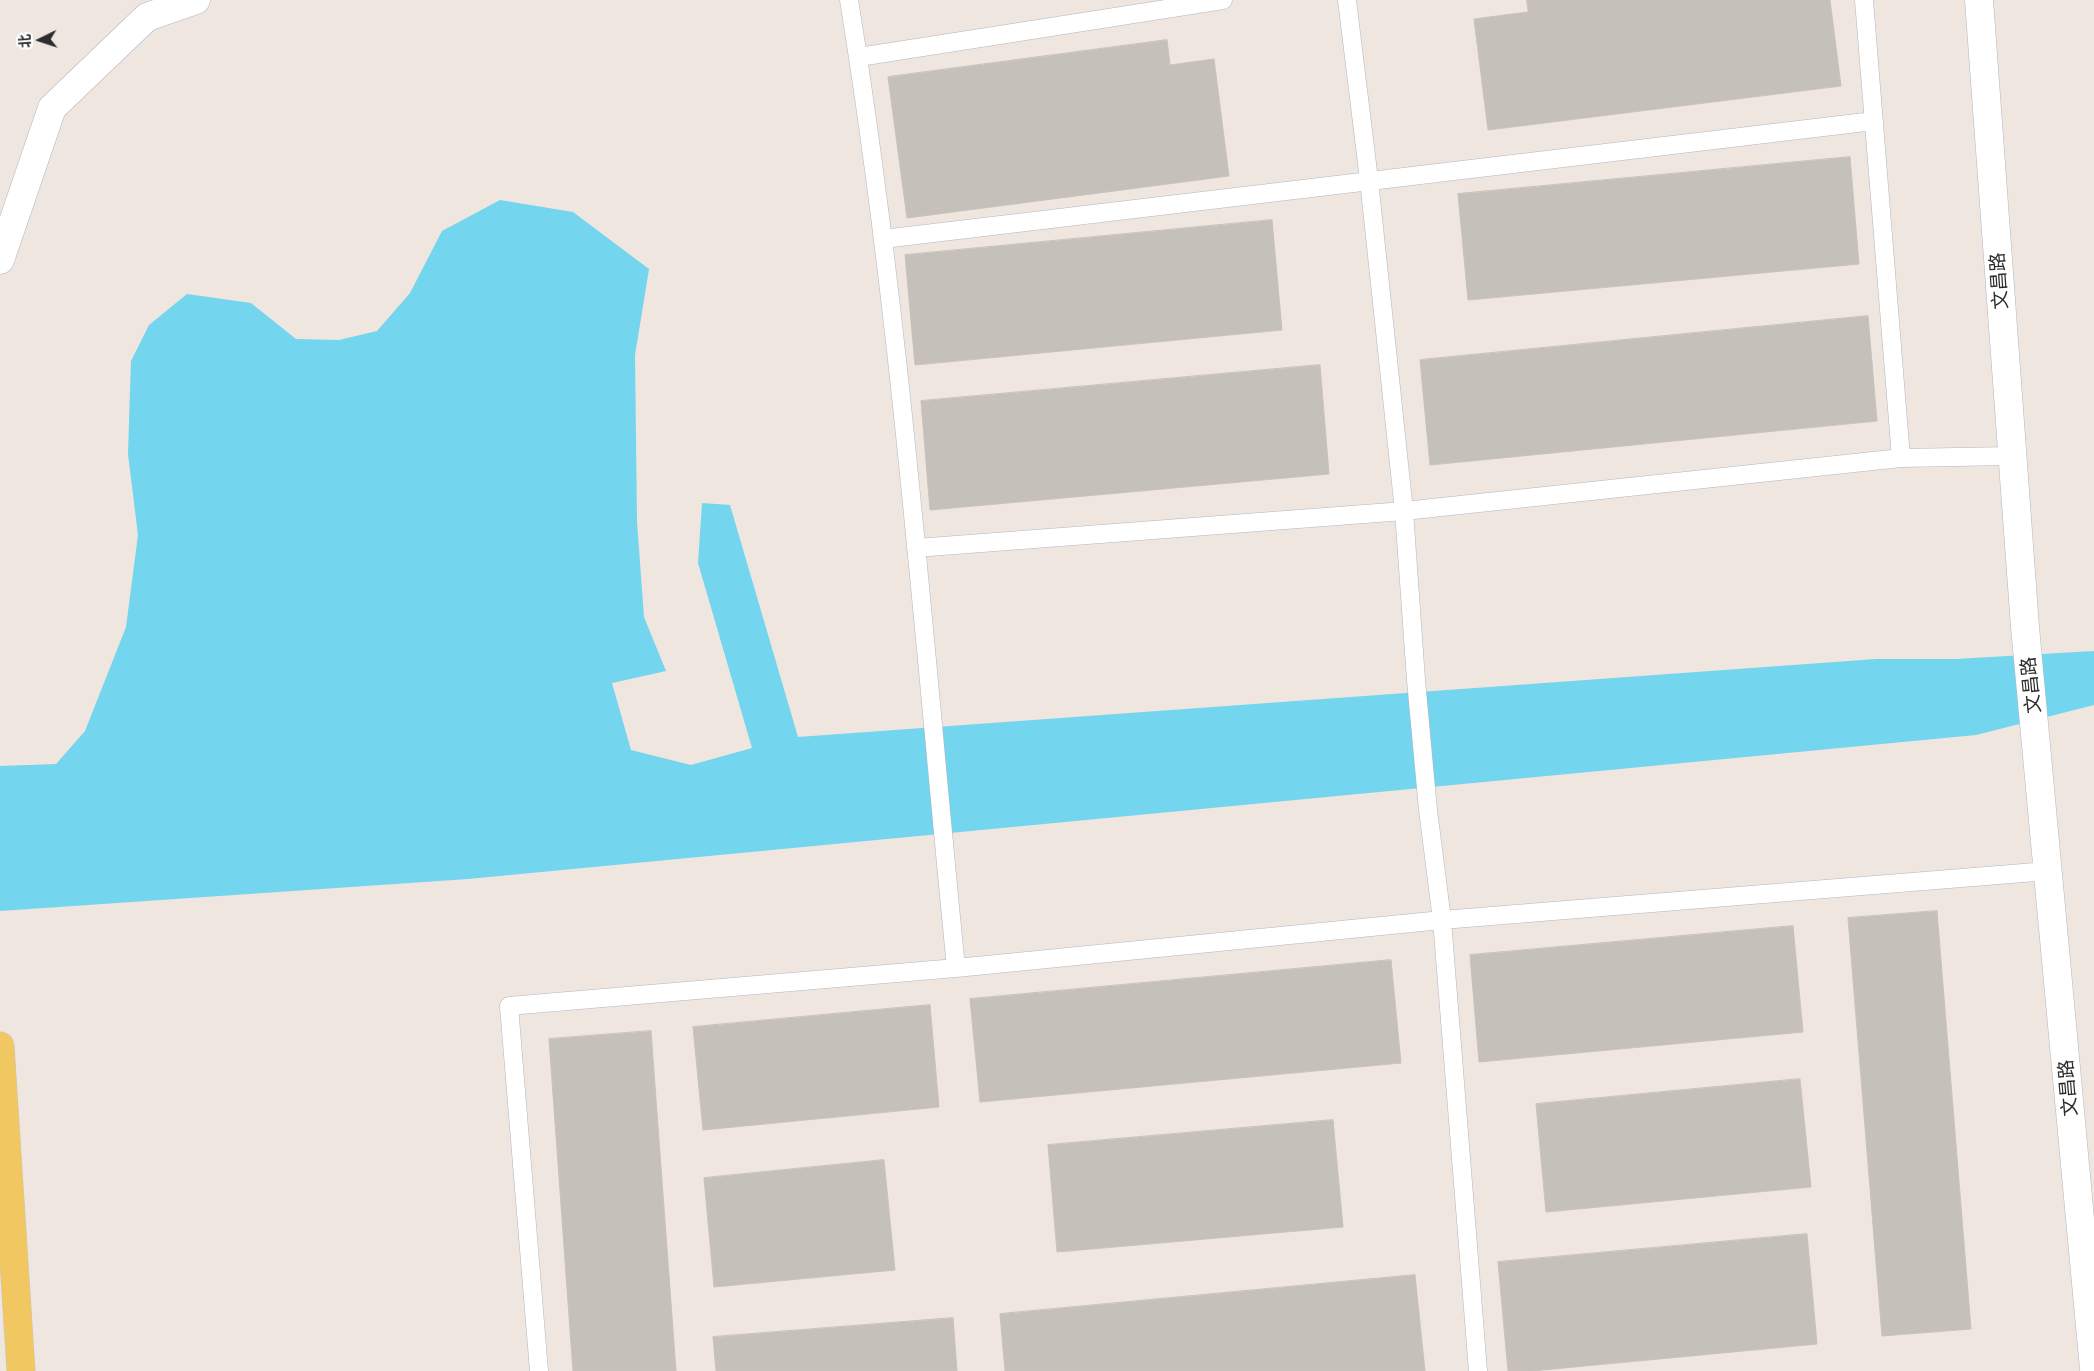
<!DOCTYPE html>
<html>
<head>
<meta charset="utf-8">
<style>
	body { margin:0 }
	#map { position:relative; width:2094px; height:1371px; overflow:hidden; background:#eee6df; font-family:"Exo 2","Noto Sans SC",sans-serif }
	canvas { display:block }
	.north { position:absolute; left:15px; top:15px; width:50px; height:50px; -webkit-text-stroke:4px #fff; paint-order:stroke; rotate:266deg; font-size:14px; font-weight:700; line-height:20px; text-align:center; color:#2c2c2c }
	.north::after { content:''; display:block; margin:auto; width:18px; height:22px; background:#2c2c2c; clip-path:polygon(50% 0,100% 100%,50% 72%,0 100%) }
</style>
</head>
<body>
<div id="map">
<canvas width="2094" height="1371"></canvas>
<div class="north">北</div>
</div>
<script>
const g = document.querySelector('canvas').getContext('2d');
g.lineJoin = 'round';
function paint(path, color) {
  g.fillStyle = color;
  g.fill(path, 'evenodd');
}
function trace(path, color, width, dash) {
  g.strokeStyle = color;
  g.lineWidth = width;
  g.lineCap = dash ? 'butt' : 'round';
  g.setLineDash(dash || []);
  g.stroke(path);
}
function drawText(font, color, halo, rows, align = 'center') {
  g.font = font + ' "Exo 2","Noto Sans SC",sans-serif';
  g.lineWidth = 4.5;
  g.setLineDash([]);
  g.textBaseline = 'middle';
  g.strokeStyle = halo;
  g.fillStyle = color;
  for (const [text, x, y, turn = 0] of rows) {
    g.save();
    g.translate(x, y);
    g.rotate((+turn || 0) * Math.PI / 180);
    g.textAlign = isNaN(turn) ? turn : align;
    if (halo) g.strokeText(text, 0, 0);
    g.fillText(text, 0, 0);
    g.restore();
  }
}
paint(new Path2D(`
	M500 200 573 212 649 269 635 355 637 522 644 617 666 671 612 683 631 750 691 765 752 748 698 563 702 503 730 505 798 737 1876 659H1956L2094 651V705L1976 735 468 879 0 911V766L56 764 85 731 126 627 138 535 128 454 131 361 149 325 187 294 251 303 296 339 339 340 377 331 410 293 442 231Z`), '#73d5ee');
const building = new Path2D(`
	M1527 0H1830L1841 86 1488 130 1474 19 1528 12Z
	M1167 40 1170 65 1214 59 1229 176 907 218 888 77Z
	M1850 157 1859 264 1468 300 1458 194Z
	M1272 220 1282 330 915 365 905 255Z
	M1868 316 1877 421 1430 465 1420 360Z
	M1320 365 1329 474 930 510 921 401Z
	M1937 911 1971 1329 1882 1336 1848 918Z
	M1793 926 1803 1032 1479 1062 1470 955Z
	M1391 960 1401 1063 980 1102 970 999Z
	M930 1005 939 1107 703 1130 693 1027Z
	M651 1031 676 1371H573L549 1039Z
	M1800 1079 1811 1187 1546 1212 1536 1104Z
	M1333 1120 1343 1227 1057 1252 1048 1145Z
	M884 1160 895 1270 714 1287 704 1178Z
	M1807 1234 1817 1344 1532 1371H1508L1498 1262Z
	M1415 1275 1425 1371H1005L1000 1314Z
	M953 1318 957 1371H716L713 1337Z`);
paint(building, '#c6c0bb');
trace(building, '#c9c2b8', 1);
const lane = new Path2D(`
	M849 0C901 321 924 645 956 968
	M1347 0 1369 180 1404 511 1416 680 1428 810 1442 920 1478 1371
	M1864 0 1901 458
	M859 57 1223 0
	M883 239 1874 121
	M916 548 1404 511 1901 458 2011 456
	M539 1371 509 1006 956 968 1442 920 2048 871`);
const street = new Path2D(`
	M0 260 52 108 147 17 196 0`);
const secondary = new Path2D(`
	M1979 0 2025 627 2094 1369`);
const primary = new Path2D(`
	M0 1046 21 1371`);
trace(lane, '#b2b6bf', 19);
trace(street, '#b2b6bf', 29);
trace(secondary, '#b2b6bf', 29);
trace(primary, '#c8c8c8', 29);
trace(lane, '#fff', 18);
trace(street, '#fff', 28);
trace(secondary, '#fff', 28);
trace(primary, '#f0c761', 28);
drawText('19px', '#2c2c2c', '#fff', [
	["文昌路",1999,281,-94],
	["文昌路",2031,685,-96],
	["文昌路",2068,1088,-95]
]);
</script>
</body>
</html>
